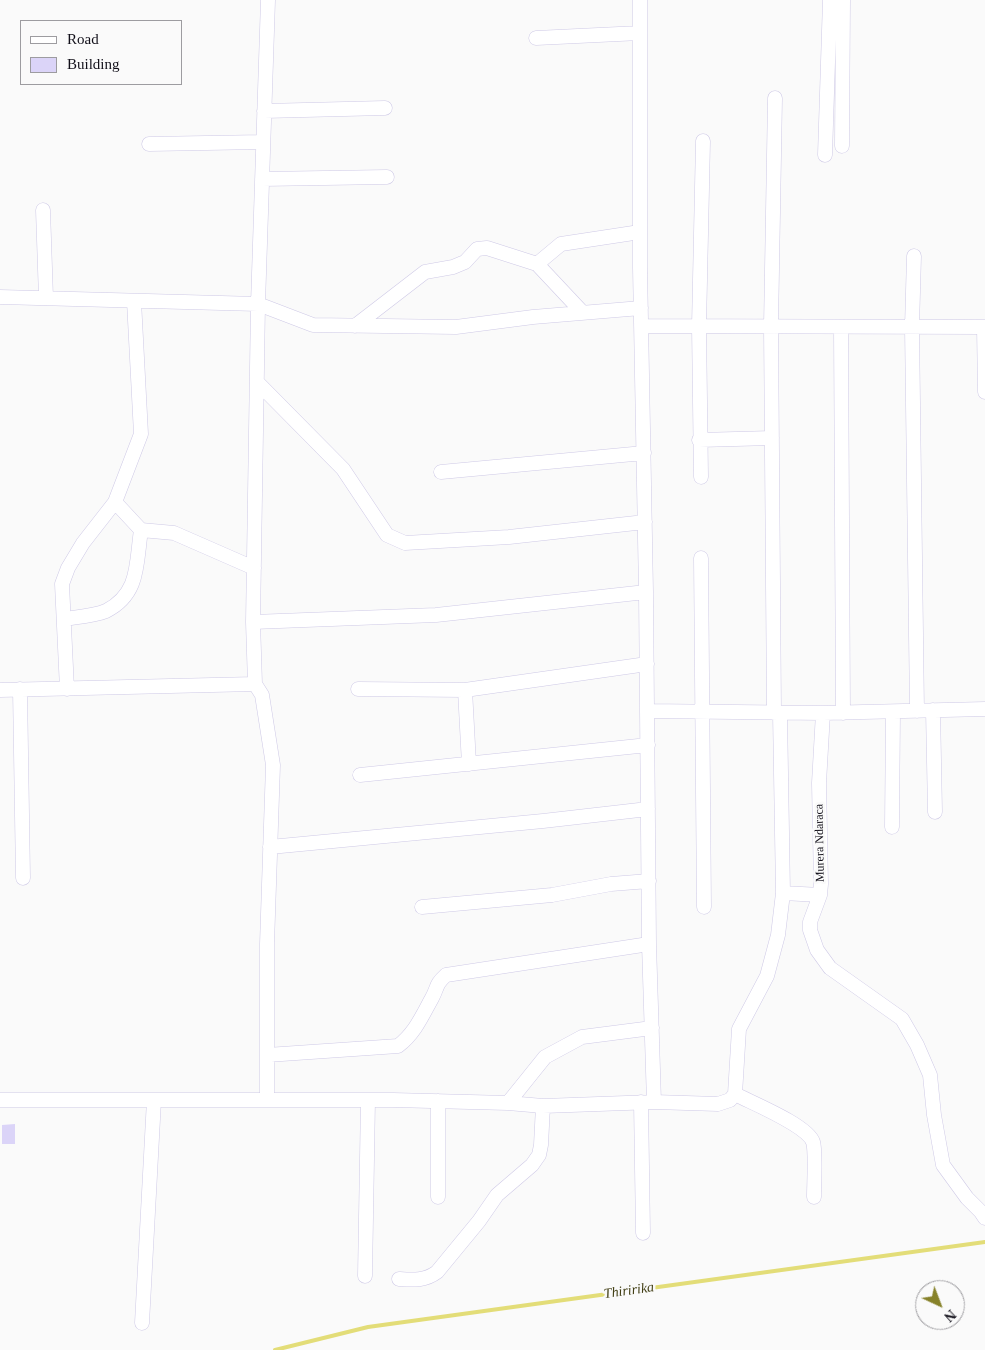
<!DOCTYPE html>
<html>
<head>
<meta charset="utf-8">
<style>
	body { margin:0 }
	#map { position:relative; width:985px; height:1350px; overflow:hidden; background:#fafafa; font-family:Georgia,serif }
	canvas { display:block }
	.legend { position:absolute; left:20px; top:20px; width:162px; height:65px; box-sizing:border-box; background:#fafafa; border:1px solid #9d9ca0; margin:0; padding:6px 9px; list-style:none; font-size:15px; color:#110f19 }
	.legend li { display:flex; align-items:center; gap:10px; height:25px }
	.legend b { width:25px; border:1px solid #9d9ca0 }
	.north { position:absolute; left:915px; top:1280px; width:50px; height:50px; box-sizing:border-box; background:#fafafa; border:1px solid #9d9ca0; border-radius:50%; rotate:137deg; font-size:14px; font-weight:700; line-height:20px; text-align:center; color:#110f19 }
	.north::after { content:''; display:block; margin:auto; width:18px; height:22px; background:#87822a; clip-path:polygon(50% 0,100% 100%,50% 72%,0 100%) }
</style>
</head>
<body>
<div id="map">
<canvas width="985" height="1350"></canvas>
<ul class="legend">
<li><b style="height:6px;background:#fff"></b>Road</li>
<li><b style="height:14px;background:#dbd4f8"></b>Building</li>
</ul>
<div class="north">N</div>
</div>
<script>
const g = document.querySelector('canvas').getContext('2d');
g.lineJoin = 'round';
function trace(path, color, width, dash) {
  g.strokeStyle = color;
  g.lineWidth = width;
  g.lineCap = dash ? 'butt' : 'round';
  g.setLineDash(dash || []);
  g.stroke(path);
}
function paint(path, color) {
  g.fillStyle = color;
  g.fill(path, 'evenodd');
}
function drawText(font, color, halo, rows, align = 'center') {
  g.font = font + ' Georgia,serif';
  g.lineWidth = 5;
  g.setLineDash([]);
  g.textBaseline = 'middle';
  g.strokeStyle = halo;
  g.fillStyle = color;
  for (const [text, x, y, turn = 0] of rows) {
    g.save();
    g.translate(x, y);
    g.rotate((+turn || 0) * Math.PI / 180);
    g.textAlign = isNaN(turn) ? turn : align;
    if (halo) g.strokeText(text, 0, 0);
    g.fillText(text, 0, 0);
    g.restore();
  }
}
trace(new Path2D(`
	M275 1350 368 1327 985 1242`), '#e3dd78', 4);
paint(new Path2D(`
	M15 1124V1144H2V1125Z`), '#dbd4f8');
const minor = new Path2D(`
	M536 38 640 33
	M264 111 385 108
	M149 144 263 142
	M842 146 843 0
	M825 155 830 0
	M262 179 387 177
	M43 210 46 298
	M914 256 912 327 917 711
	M0 297 258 304 313 325 456 327 533 317 641 308
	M583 313 537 264 561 244 640 232
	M355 326 425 272 453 267 465 262 477 249 487 248 537 264
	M641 326 985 327
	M841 327 843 713
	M984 327 985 392
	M257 382 343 469 387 535 405 543 509 537 645 522
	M699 440 772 438
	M441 472 644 453
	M701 477 699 326 703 141
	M115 502 141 530 174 533 254 568
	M701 558 704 907
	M64 619C77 617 94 616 106 611 140 594 136 563 141 530
	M253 622 436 615 646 592
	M255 684 262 695 273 765 267 944V1100
	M20 689 23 878
	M67 689 62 584 68 568 83 543 115 502 141 434 134 301
	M358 689 465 690 647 664
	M0 690 255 684 253 622 258 304 268 0
	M465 690 469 764
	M985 709 823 713 819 783 821 884 820 895 810 922V930L817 950 830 968 902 1019 917 1045 930 1075 934 1115 943 1165 967 1198 981 1212 985 1218
	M933 710 935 812
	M647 711 823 713
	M774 713 771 326 775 98
	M780 713 783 893 820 895
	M360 775 648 745
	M892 827 893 712
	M270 847 543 821 648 809
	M422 907 552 895 611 884 649 881
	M267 1055 398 1046C415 1033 422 1016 432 998 438 987 435 985 446 975L649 944
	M735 1094C752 1103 807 1125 813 1142 816 1151 814 1185 814 1197
	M0 1100H393L508 1103 543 1106 654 1102 649 944 646 592 640 267V0
	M438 1101V1197
	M641 1102 643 1233
	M654 1102 718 1104 730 1100 735 1094 739 1029 767 976 778 935 783 893
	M508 1103 545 1057 582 1037 652 1028
	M365 1276 368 1100
	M399 1279C413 1280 425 1281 437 1272L479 1221 497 1195 532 1165 539 1155 541 1145 543 1106
	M142 1323 154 1100`);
trace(minor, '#cec9e6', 15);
trace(minor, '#fff', 14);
drawText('12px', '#110f19', '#fafafa', [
	["Murera Ndaraca",820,843,-91]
]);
drawText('italic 14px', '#413e14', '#fafafa', [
	["Thiririka",629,1291,-8]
]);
</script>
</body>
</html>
